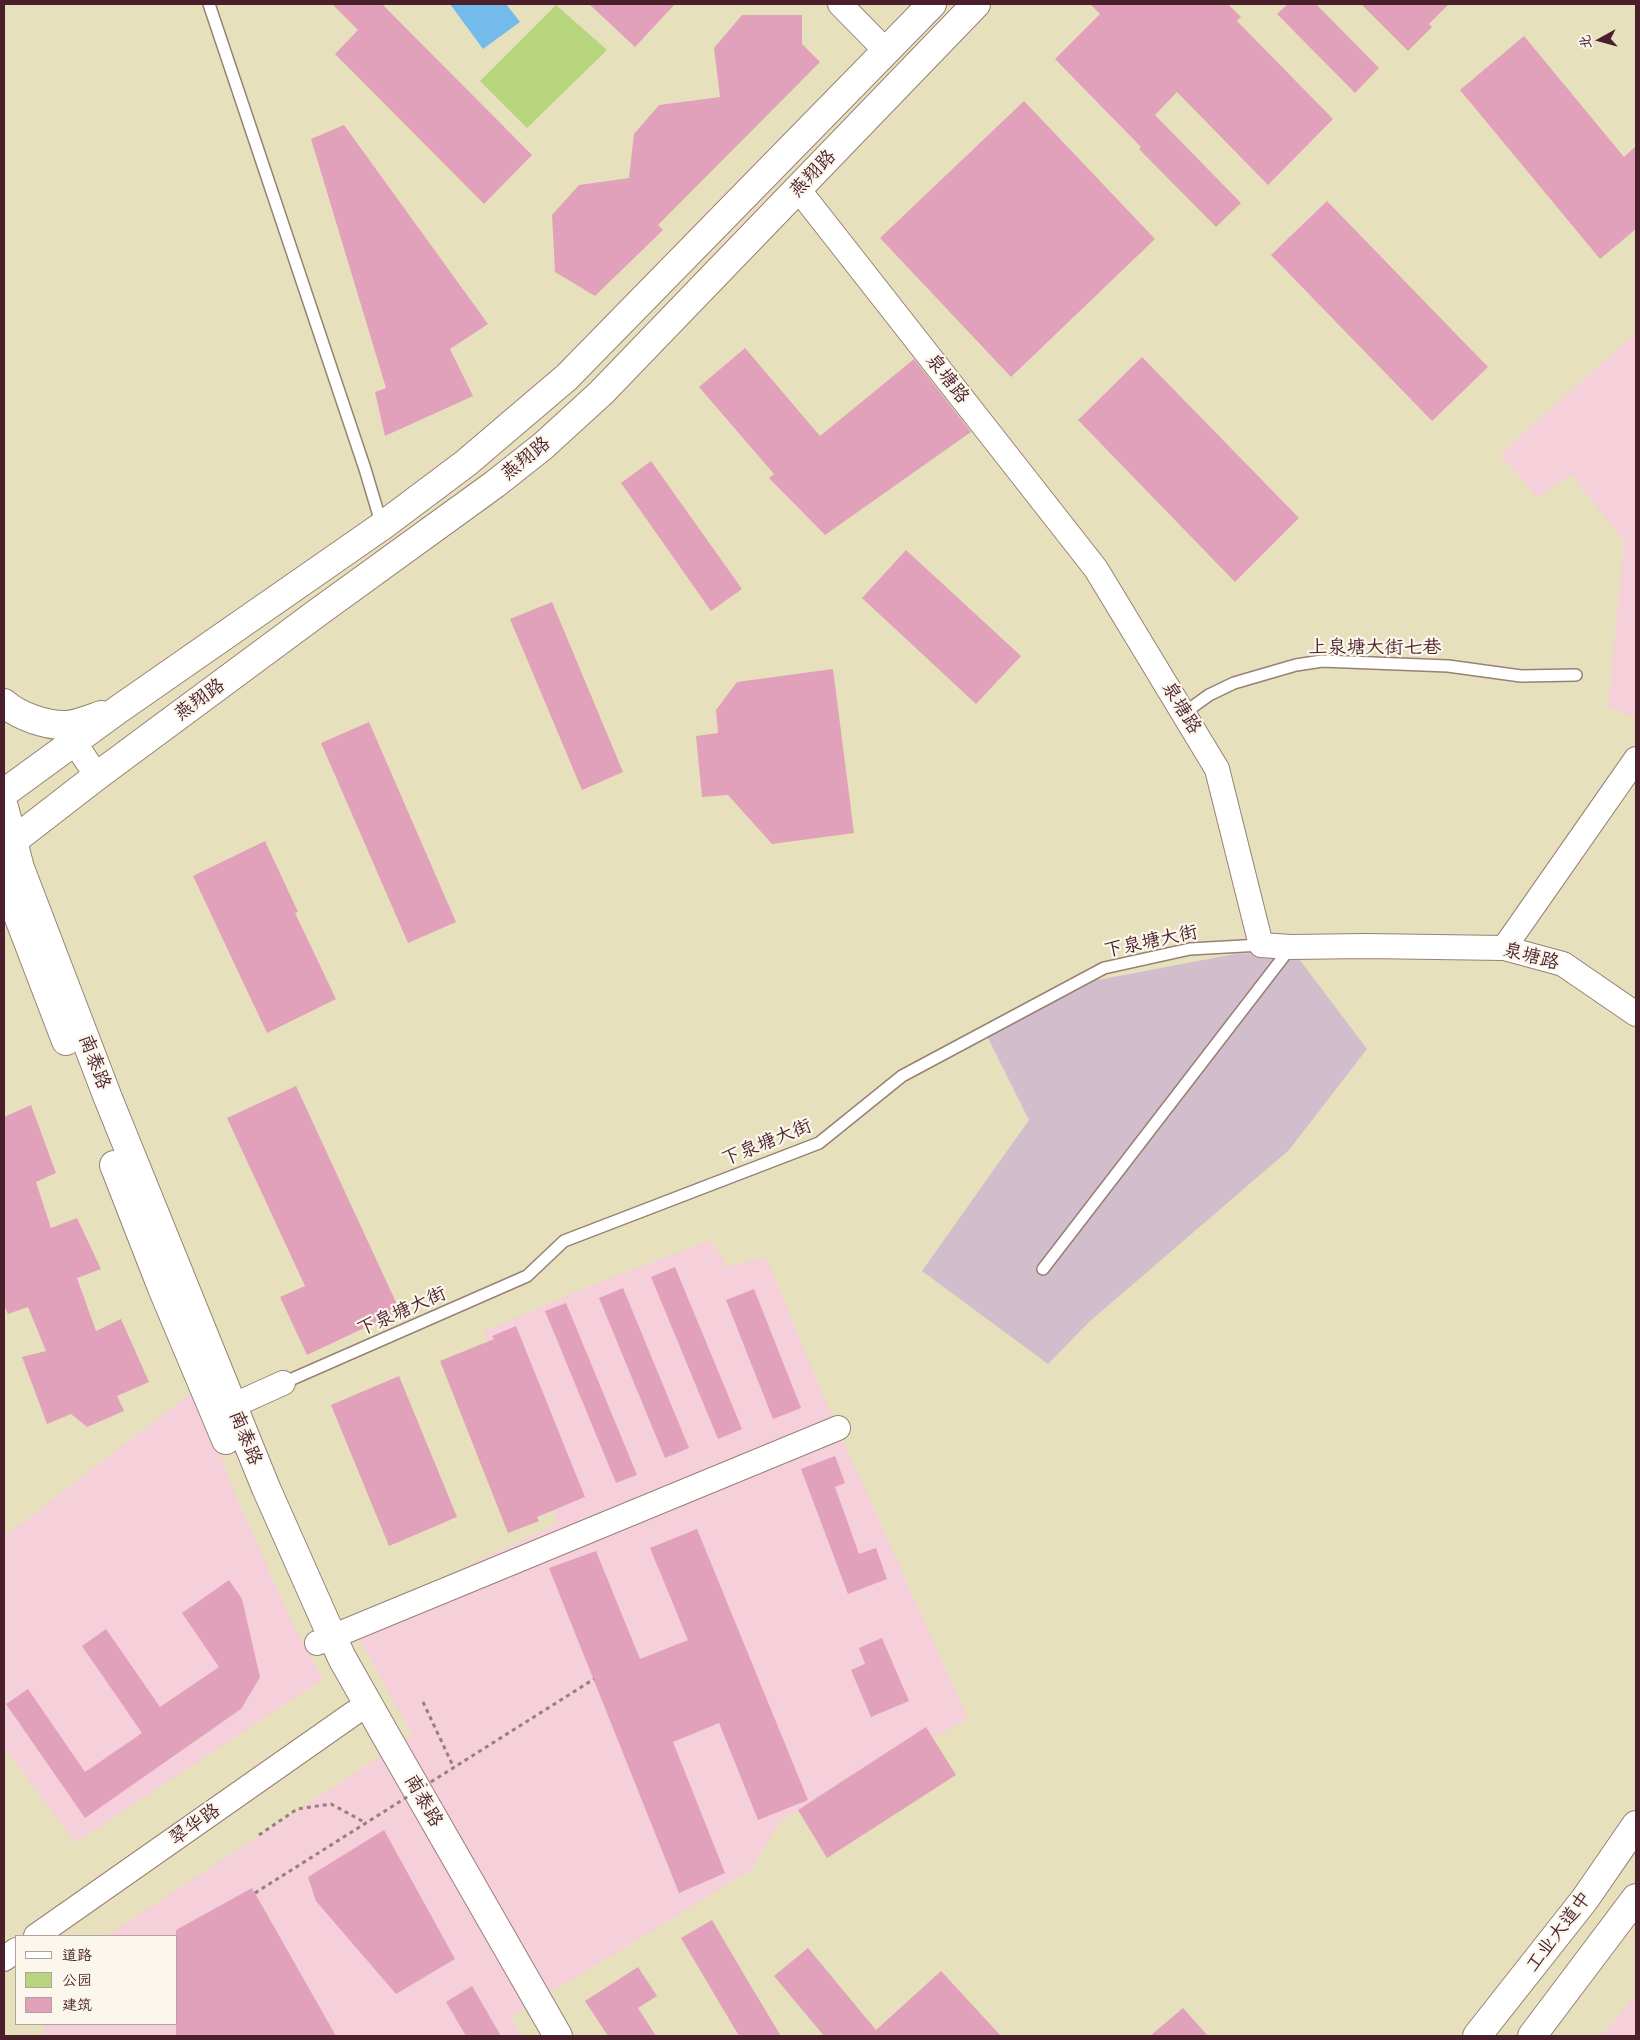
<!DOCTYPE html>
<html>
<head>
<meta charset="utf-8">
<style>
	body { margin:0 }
	#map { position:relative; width:1640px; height:2040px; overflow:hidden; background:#e7e0bd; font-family:"Shantell Sans","LXGW WenKai TC",sans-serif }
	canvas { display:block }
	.frame { position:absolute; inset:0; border:5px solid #4a1f2b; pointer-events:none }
	.legend { position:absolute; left:15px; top:1935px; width:162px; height:90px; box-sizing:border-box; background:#fbf7ec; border:1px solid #b4a19f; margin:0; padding:6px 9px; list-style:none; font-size:15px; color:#4a1f2b }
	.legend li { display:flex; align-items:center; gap:10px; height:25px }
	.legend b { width:25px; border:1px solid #b4a19f }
	.north { position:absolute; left:1575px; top:15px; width:50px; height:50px; -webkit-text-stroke:4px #fbf7ec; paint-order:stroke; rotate:263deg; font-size:14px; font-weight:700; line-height:20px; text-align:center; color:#4a1f2b }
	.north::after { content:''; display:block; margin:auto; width:18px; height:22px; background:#4a1f2b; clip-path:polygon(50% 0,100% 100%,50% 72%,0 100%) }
</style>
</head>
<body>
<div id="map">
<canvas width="1640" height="2040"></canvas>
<div class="frame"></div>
<ul class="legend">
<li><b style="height:6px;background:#fff"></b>道路</li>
<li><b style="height:14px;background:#b7d57c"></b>公园</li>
<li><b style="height:14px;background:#e2a1ba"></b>建筑</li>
</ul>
<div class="north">北</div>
</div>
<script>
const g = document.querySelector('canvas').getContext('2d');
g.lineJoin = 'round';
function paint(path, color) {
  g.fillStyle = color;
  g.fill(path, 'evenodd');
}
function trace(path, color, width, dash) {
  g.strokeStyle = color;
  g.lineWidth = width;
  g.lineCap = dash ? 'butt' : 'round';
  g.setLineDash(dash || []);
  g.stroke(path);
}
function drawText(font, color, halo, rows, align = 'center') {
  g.font = font + ' "Shantell Sans","LXGW WenKai TC",sans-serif';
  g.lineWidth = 4.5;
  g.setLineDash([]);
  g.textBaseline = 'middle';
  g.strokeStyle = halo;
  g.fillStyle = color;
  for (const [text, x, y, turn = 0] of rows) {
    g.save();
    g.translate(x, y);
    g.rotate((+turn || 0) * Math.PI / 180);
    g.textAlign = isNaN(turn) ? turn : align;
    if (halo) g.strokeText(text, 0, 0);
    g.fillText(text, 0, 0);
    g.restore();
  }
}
paint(new Path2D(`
	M1636 333V717L1608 708 1624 542 1571 474 1538 498 1500 454Z
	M711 1240 727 1267 766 1257 829 1409 968 1719 781 1820 751 1870 511 2017 522 2036H44V2024H176V1936H106L413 1735 349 1622 558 1523 484 1331 595 1284Z
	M195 1390 237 1498 290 1618 323 1679 75 1843 4 1747V1537Z
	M1636 1995V2036H1601Z`), '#f5cfd9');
paint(new Path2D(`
	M1293 951 1367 1049 1289 1150 1089 1322 1048 1364 922 1271 1029 1120 987 1036 1087 982 1235 954Z`), '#d1bdcb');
paint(new Path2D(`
	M556 5 607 50 527 128 480 81Z`), '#b7d57c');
paint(new Path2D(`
	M450 4H506L520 22 483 49Z`), '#73bbeb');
paint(new Path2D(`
	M332 4H382L532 155 484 204 335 54 358 30Z
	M589 4H675L635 47Z
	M1090 4H1228L1241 17 1237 21 1333 119 1268 185 1177 92 1155 115 1241 203 1216 227 1139 149 1141 147 1055 59 1100 14Z
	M1288 4H1316L1379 68 1355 93 1277 14Z
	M1361 4H1449L1429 24 1432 27 1408 51Z
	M742 15H802V44L820 62 658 225 663 230 595 296 555 272 552 215 579 185 629 178 634 134 659 105 720 97 714 48Z
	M1524 36 1624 157 1636 146V229L1600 259 1460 90Z
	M1024 101 1155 239 1011 377 880 238Z
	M344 125 488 324 450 349 473 396 385 436 375 392 386 388 311 139Z
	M1327 201 1488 367 1432 421 1271 255Z
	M745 348 820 436 914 359 971 432 825 535 769 478 774 474 699 387Z
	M1142 357 1299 518 1235 582 1078 420Z
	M651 461 742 589 711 611 621 483Z
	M906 550 1021 656 976 704 862 598Z
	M552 602 623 772 582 790 510 619Z
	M833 669 854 833 772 844 728 795 702 797 696 736 718 733 716 710 737 682Z
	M369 722 456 922 408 943 321 743Z
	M265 841 298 912 295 913 336 999 267 1033 193 876Z
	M296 1086 400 1311 307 1355 280 1297 305 1286 227 1118Z
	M31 1105 56 1173 36 1182 51 1228 77 1218 101 1269 77 1278 96 1331 121 1319 149 1382 117 1396 124 1411 87 1427 71 1414 47 1424 22 1357 46 1351 28 1307 8 1314 4 1305V1117Z
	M675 1267 742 1429 718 1439 651 1277Z
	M623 1288 689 1448 665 1458 599 1298Z
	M754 1289 801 1408 773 1419 726 1300Z
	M566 1303 637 1475 616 1483 545 1311Z
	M516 1326 585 1497 537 1517 539 1521 508 1533 440 1361 494 1339 492 1336Z
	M399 1376 457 1517 389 1546 331 1405Z
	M835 1456 845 1483 835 1487 859 1554 876 1548 887 1579 848 1594 801 1469Z
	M697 1529 808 1800 758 1820 719 1723 673 1742 725 1873 679 1893 549 1568 596 1551 640 1659 688 1640 650 1548Z
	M229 1580 242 1599 260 1677 241 1709 85 1818 6 1704 28 1689 85 1772 142 1733 82 1646 106 1629 160 1707 219 1667 182 1613Z
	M882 1638 909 1701 871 1717 851 1670 865 1664 859 1648Z
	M926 1727 956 1775 827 1858 798 1810Z
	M384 1830 455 1959 396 1994 316 1901 308 1877Z
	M252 1888 336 2036H176V1930Z
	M712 1920 752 1988 781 2036H739L681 1938Z
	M808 1948 876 2030 941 1971 1001 2036H824L774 1976Z
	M638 1967 657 1996 638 2008 656 2036H608L585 2001Z
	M472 1986 501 2036H466L446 2002Z
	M1183 2008 1208 2036H1150Z`), '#e2a1ba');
const service = new Path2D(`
	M209 4 365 469 382 526
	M1184 713 1209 695 1234 683 1296 665 1322 661 1448 666 1521 676 1576 675
	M1043 1269 1291 947
	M283 1383 527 1276 564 1241 819 1143 902 1076 1104 968 1190 949 1261 945`);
const minor = new Path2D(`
	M840 4 886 51
	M798 189 1096 569 1217 769 1261 945 1291 947 1366 946 1504 948 1563 964 1636 1014
	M74 742 97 776
	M1504 948 1636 759
	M232 1406 283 1383
	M317 1643 838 1428
	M36 1936 354 1713
	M4 1959 16 1950`);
const secondary = new Path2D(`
	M4 703C19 716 46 726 67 725 78 724 90 719 101 715
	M4 793 119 709 382 526 466 463 567 377 932 4
	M4 807 20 868 108 1098 266 1488 325 1621 342 1658 385 1734 558 2036
	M4 848 97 776 317 613 495 484 543 446 601 393 976 4
	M4 879 66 1041
	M114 1165 162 1288 226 1440`);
const primary = new Path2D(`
	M1477 2036 1585 1899 1636 1825
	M1532 2036 1636 1898`);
trace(service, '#988074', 14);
trace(minor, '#988074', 26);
trace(secondary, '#988074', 30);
trace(primary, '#988074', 30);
trace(new Path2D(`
	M423 1702 454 1768
	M259 1835 297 1809 331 1804 366 1823`), '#988074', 3, [4, 4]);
trace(service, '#fff', 11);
trace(minor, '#fff', 24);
trace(secondary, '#fff', 28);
trace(primary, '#fff', 28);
trace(new Path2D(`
	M255 1893 594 1679`), '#988074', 3, [4, 4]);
drawText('19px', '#4a1f2b', '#fbf7ec', [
	["燕翔路",813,174,-46],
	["泉塘路",947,379,52],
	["燕翔路",526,459,-39],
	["上泉塘大街七巷",1375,648],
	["燕翔路",200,700,-36],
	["泉塘路",1181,708,59],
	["下泉塘大街",1151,942,-12],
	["泉塘路",1531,957,15],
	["南泰路",94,1062,69],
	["下泉塘大街",767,1143,-22],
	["下泉塘大街",402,1312,-24],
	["南泰路",245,1438,68],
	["南泰路",423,1801,60],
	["翠华路",195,1825,-35],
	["工业大道中",1559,1932,-53]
]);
</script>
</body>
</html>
